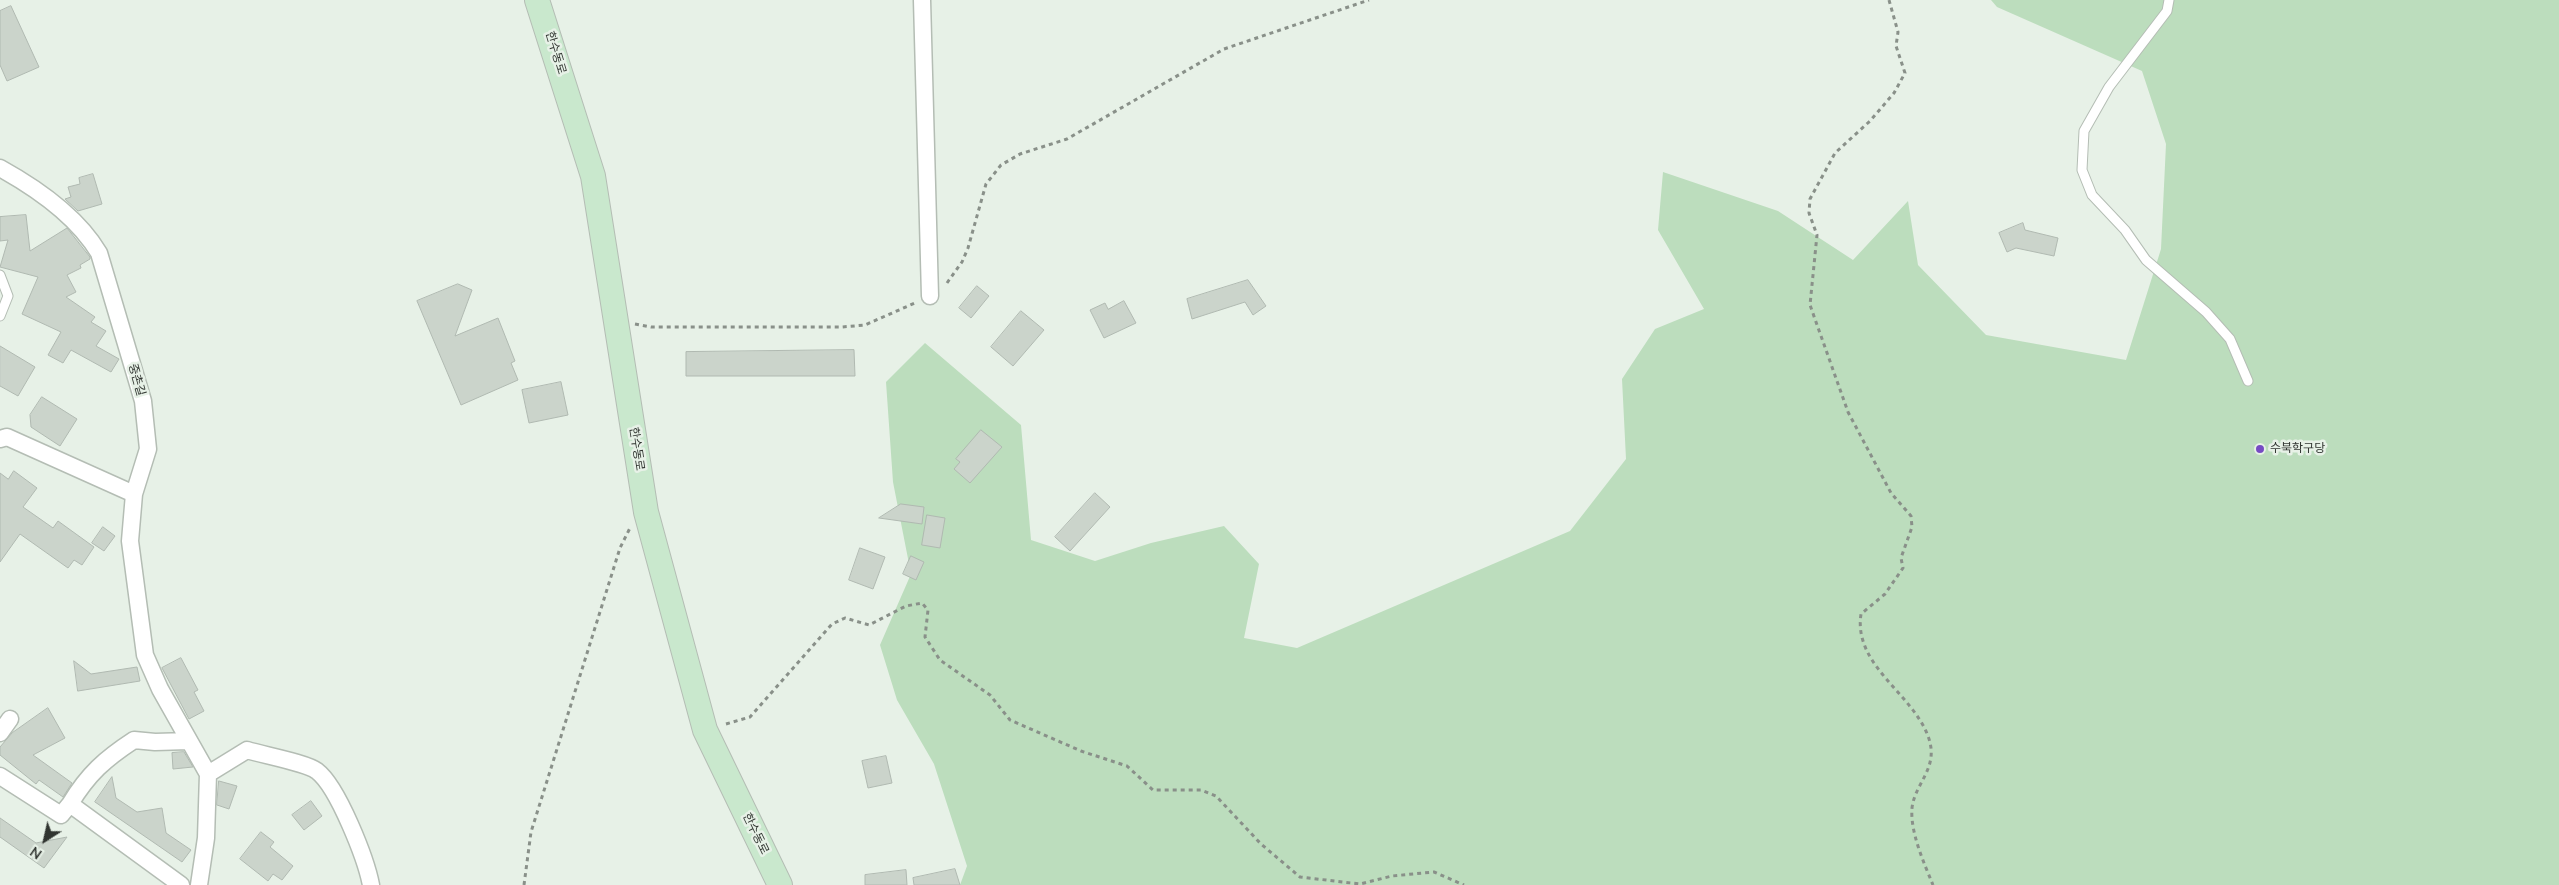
<!DOCTYPE html>
<html>
<head>
<meta charset="utf-8">
<style>
	body { margin:0 }
	#map { position:relative; width:2559px; height:885px; overflow:hidden; background:#e7f1e7; font-family:"Nunito Sans",sans-serif }
	canvas { display:block }
	.north { position:absolute; left:20px; top:815px; width:50px; height:50px; -webkit-text-stroke:4px #e7f1e7; paint-order:stroke; rotate:215deg; font-size:14px; font-weight:700; line-height:20px; text-align:center; color:#313531 }
	.north::after { content:''; display:block; margin:auto; width:18px; height:22px; background:#313531; clip-path:polygon(50% 0,100% 100%,50% 72%,0 100%) }
</style>
</head>
<body>
<div id="map">
<canvas width="2559" height="885"></canvas>
<div class="north">N</div>
</div>
<script>
const g = document.querySelector('canvas').getContext('2d');
g.lineJoin = 'round';
function paint(path, color) {
  g.fillStyle = color;
  g.fill(path, 'evenodd');
}
function trace(path, color, width, dash) {
  g.strokeStyle = color;
  g.lineWidth = width;
  g.lineCap = dash ? 'butt' : 'round';
  g.setLineDash(dash || []);
  g.stroke(path);
}
function drawText(font, color, halo, rows, align = 'center') {
  g.font = font + ' "Nunito Sans","Noto Sans KR",sans-serif';
  g.lineWidth = 5;
  g.setLineDash([]);
  g.textBaseline = 'middle';
  g.strokeStyle = halo;
  g.fillStyle = color;
  for (const [text, x, y, turn = 0] of rows) {
    g.save();
    g.translate(x, y);
    g.rotate((+turn || 0) * Math.PI / 180);
    g.textAlign = isNaN(turn) ? turn : align;
    if (halo) g.strokeText(text, 0, 0);
    g.fillText(text, 0, 0);
    g.restore();
  }
}
paint(new Path2D(`
	M1991 0H2559V885H960L967 866 934 764 897 700 880 645 911 574 893 482 886 382 925 343 1021 425 1031 540 1095 561 1151 543 1224 526 1259 564 1244 638 1297 648 1570 531 1626 459 1622 379 1655 329 1704 309 1658 230 1663 172 1778 211 1853 260 1908 201 1918 265 1986 335 2126 360 2161 249 2166 144 2142 71 1997 7Z`), '#bcddbd');
const building = new Path2D(`
	M11 6 39 67 7 81 0 65V11Z
	M93 174 102 204 78 211 65 199 71 197 68 187 80 184 79 178Z
	M26 215 30 251 67 228 90 257V259L80 265 81 268 67 275 76 292 66 297 95 317 91 322 106 331 96 346 119 359 111 372 71 350 63 363 48 355 61 332 22 314 38 277 0 267 8 240 0 241V217Z
	M2023 223 2025 230 2058 238 2054 256 2016 248 2007 252 1999 233Z
	M1248 280 1266 306 1253 315 1245 302 1192 319 1187 299Z
	M458 284 472 290 455 336 498 318 515 361 511 363 518 380 461 405 417 301Z
	M977 286 989 296 971 318 959 308Z
	M1124 301 1136 323 1104 338 1090 310 1105 303 1108 309Z
	M1021 311 1044 330 1013 366 991 347Z
	M0 346 35 367 18 396 0 386Z
	M854 350 855 376H686V352Z
	M561 382 568 415 529 423 522 390Z
	M42 397 77 419 60 446 31 427 30 415Z
	M981 430 1002 447 970 483 954 469 960 462 956 459Z
	M14 471 37 488 23 507 53 528 58 521 94 547 82 565 74 560 68 568 20 534 0 562V473L8 479Z
	M1095 493 1110 507 1070 551 1055 537Z
	M901 504 924 507 922 524 879 518Z
	M927 515 945 518 940 548 922 545Z
	M103 527 115 536 104 551 92 543Z
	M860 548 885 557 873 589 849 580Z
	M911 556 924 562 916 580 903 574Z
	M181 658 198 690 194 692 204 711 189 719 162 668Z
	M74 661 91 674 137 667 140 681 78 691Z
	M48 708 65 738 33 755 72 783 63 797 39 780 36 784 0 755V747L12 733Z
	M184 752 193 767 173 769 172 753Z
	M886 756 892 783 868 788 862 761Z
	M112 777 116 798 137 812 162 808 166 833 191 850 182 862 95 802Z
	M219 781 237 786 229 809 217 805Z
	M311 801 322 816 304 830 292 815Z
	M0 818 36 843 67 837 44 868 0 837Z
	M261 832 274 842 270 847 293 866 282 880 273 874 268 881 240 859Z
	M955 869 960 885H914L913 878Z
	M906 870 907 885H865V875Z`);
paint(building, '#cbd4cb');
trace(building, '#b0b9b1', 1);
const lane = new Path2D(`
	M2169 0 2167 11 2109 87 2084 131 2082 170 2092 195 2125 230 2146 260 2206 312 2230 339 2248 381
	M0 275 8 296 0 316`);
const street = new Path2D(`
	M922 0 930 296
	M0 168C38 189 77 216 99 253L143 401 148 449 134 494 7 437 0 439
	M134 494 130 541 145 655 160 689 208 774 206 838 199 885
	M0 733 10 719
	M208 774 247 750C263 755 307 763 317 771 338 787 366 859 371 885
	M0 776 61 815 70 804
	M181 885 70 804C88 774 105 759 134 740L155 742 189 741`);
const secondary = new Path2D(`
	M537 0 593 176 646 512 705 730 780 885`);
trace(lane, '#b4bdb4', 11);
trace(street, '#b4bdb4', 19);
trace(secondary, '#b4bdb4', 26);
trace(new Path2D(`
	M1889 0 1898 32 1896 46 1905 73 1894 93 1870 121 1835 153 1810 199 1809 213 1817 235 1810 305 1848 412 1891 493 1911 516 1912 527 1901 558 1903 568 1885 594 1861 614C1853 665 1912 693 1928 736 1940 768 1915 782 1912 808 1910 832 1924 863 1933 885
	M947 283 962 262 968 248 986 184 1001 165 1020 154 1067 139 1224 49 1369 0
	M635 324 651 327H842L865 325 917 302
	M726 724 750 717 832 624 845 618 869 625 906 606 922 603 928 610 925 637 940 660 990 695 1010 720 1081 751 1127 766 1153 790H1201L1216 796 1261 844 1300 877 1360 884 1392 876 1434 872 1464 885
	M524 885 531 832 620 548 630 528`), '#899089', 3, [4, 4]);
trace(lane, '#fff', 9);
trace(street, '#fff', 16);
trace(secondary, '#c9e8cd', 24);
for (const [x, y, r, color] of [
	[2260,449,5,"#764bc3"]
]) {
  const dot = new Path2D();
  dot.arc(x, y, r, 0, 2 * Math.PI);
  g.fillStyle = color;
  g.fill(dot);
  trace(dot, '#e7f1e7', 2);
}
drawText('12px', '#313531', '#e7f1e7', [
	["한수동로",555,53,73],
	["중촌길",136,380,74],
	["한수동로",636,449,81],
	["한수동로",755,834,64]
]);
drawText('12px', '#313531', '#e7f1e7', [
	["수북학구당",2270,449]
], 'left');
</script>
</body>
</html>
